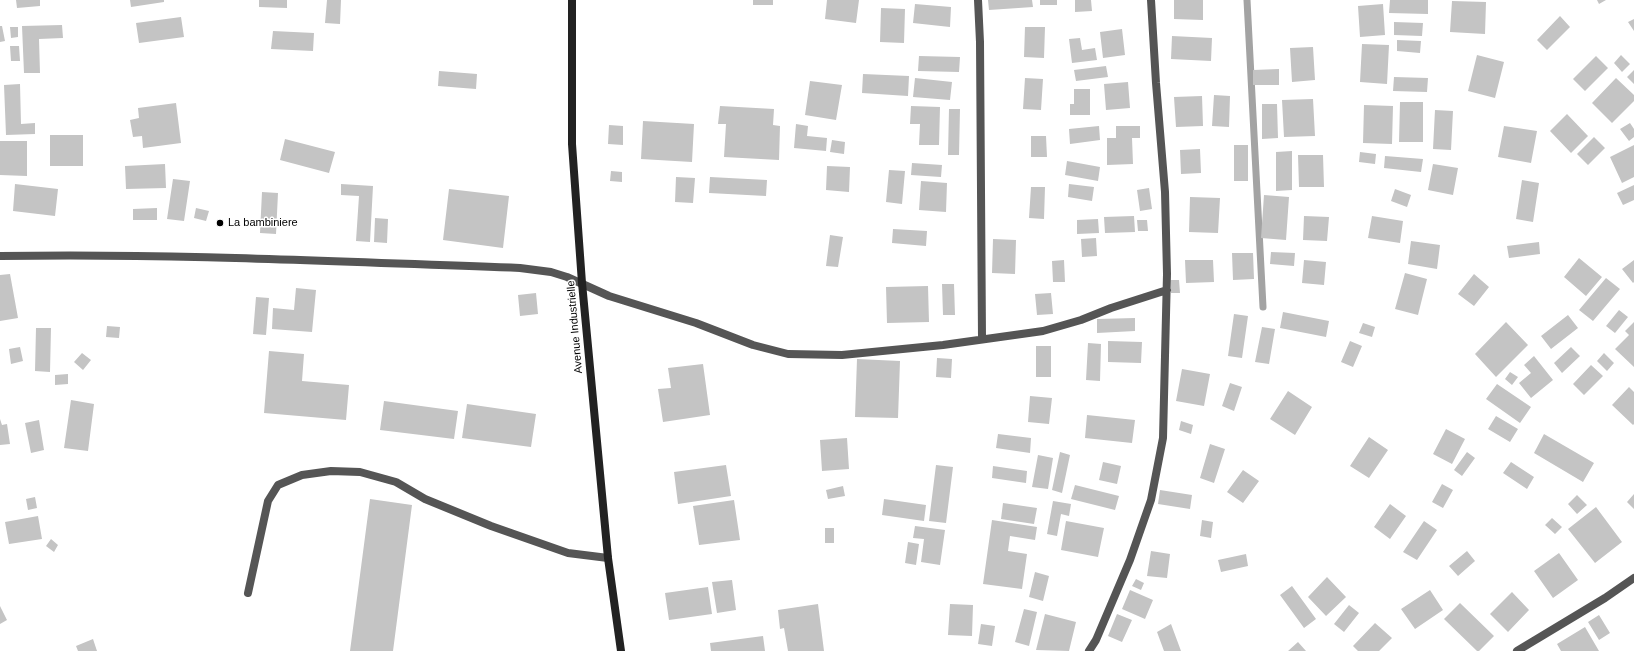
<!DOCTYPE html>
<html>
<head>
<meta charset="utf-8">
<style>
	body { margin:0 }
	canvas { display:block; background:#fff }
</style>
</head>
<body>
<canvas width="1634" height="651"></canvas>
<script>
const g = document.querySelector('canvas').getContext('2d');
g.lineJoin = 'round';
function trace(path, color, width, dash) {
  g.strokeStyle = color;
  g.lineWidth = width;
  g.lineCap = dash ? 'butt' : 'round';
  g.setLineDash(dash || []);
  g.stroke(path);
}
function paint(path, color) {
  g.fillStyle = color;
  g.fill(path, 'evenodd');
}
function drawText(font, color, halo, rows, align = 'center') {
  g.font = font + ' Helvetica,sans-serif';
  g.lineWidth = 3;
  g.setLineDash([]);
  g.textBaseline = 'middle';
  g.strokeStyle = halo;
  g.fillStyle = color;
  for (const [text, x, y, turn = 0] of rows) {
    g.save();
    g.translate(x, y);
    g.rotate((+turn || 0) * Math.PI / 180);
    g.textAlign = isNaN(turn) ? turn : align;
    if (halo) g.strokeText(text, 0, 0);
    g.fillText(text, 0, 0);
    g.restore();
  }
}
trace(new Path2D(`
	M1247 0 1263 307`), '#a3a3a3', 7);
paint(new Path2D(`
	M16 0H40V6L17 8Z
	M130 0H164V2L131 7Z
	M259 0H287V8L259 7Z
	M327 0H341L340 24 325 23Z
	M753 0H773V5H753Z
	M827 0H859L856 23 825 19Z
	M988 0H1032L1033 7 989 10Z
	M1040 0H1057V5H1040Z
	M1075 0H1091L1092 11 1075 12Z
	M1174 0H1203V20L1174 19Z
	M1390 0H1428V14L1389 13Z
	M1597 0H1606L1599 4Z
	M1452 1 1486 2 1485 34 1450 32Z
	M915 4 951 7 950 27 913 23Z
	M1383 4 1385 35 1360 37 1358 6Z
	M881 8 905 9 904 43 880 42Z
	M1560 16 1570 27 1547 50 1537 40Z
	M181 17 184 37 139 43 136 23Z
	M1634 19V31L1628 22Z
	M1394 22 1423 23 1422 36 1394 35Z
	M62 25 63 38 39 39 40 73H24L22 26Z
	M0 26H2L5 41 0 42Z
	M10 27H18V37L11 38Z
	M1025 27H1045L1044 58 1024 57Z
	M1122 29 1125 55 1103 58 1100 32Z
	M273 31 314 33 313 51 271 49Z
	M1172 36 1212 38 1211 61 1171 59Z
	M1080 38 1082 50 1095 48 1097 60 1072 63 1069 39Z
	M1397 40 1421 41 1420 53 1397 51Z
	M1362 44 1389 45 1387 84 1360 82Z
	M10 46H19L20 61H11Z
	M1313 47 1315 80 1292 82 1290 48Z
	M1477 55 1504 62 1495 98 1468 91Z
	M1621 55 1630 64 1622 72 1614 63Z
	M919 56 960 57 959 72 918 71Z
	M1596 56 1608 68 1585 91 1573 79Z
	M1106 66 1108 77 1076 81 1074 70Z
	M1279 69V85H1253V70Z
	M1634 70V84L1627 77Z
	M439 71 477 74 476 89 438 86Z
	M863 74 909 76 908 96 862 93Z
	M1394 77 1428 78 1427 92 1393 91Z
	M915 78 952 82 950 100 913 97Z
	M1025 78 1043 79 1041 110 1023 109Z
	M1616 78 1634 95V101L1612 123 1592 103Z
	M810 81 842 85 836 120 805 115Z
	M1128 82 1130 108 1106 110 1104 84Z
	M20 84 21 124 35 123V134L6 135 4 85Z
	M1074 89H1090V115H1070V104H1074Z
	M1214 95 1230 96 1229 127 1212 126Z
	M1202 96 1203 126 1176 127 1174 97Z
	M1313 99 1315 136 1284 137 1282 100Z
	M1400 102H1423V142H1399Z
	M176 103 181 143 143 148 142 136 133 137 130 120 139 118 138 108Z
	M1262 104H1277L1278 138 1262 139Z
	M1364 105 1393 106 1392 144 1363 143Z
	M720 106 774 109 773 125 780 126 779 160 724 157 726 124H718Z
	M911 106 940 107 939 145H919L920 124H910Z
	M949 109H960L959 155H948Z
	M1435 110 1453 111 1451 150 1433 149Z
	M1567 114 1588 136 1571 153 1550 131Z
	M643 121 694 124 692 162 641 159Z
	M1630 123 1634 129V137L1629 141 1620 129Z
	M796 124 808 126 807 136 827 138 826 151 794 148Z
	M609 125 623 126V145L608 144Z
	M1099 126 1100 140 1070 144 1069 129Z
	M1116 126H1140V138H1132L1133 164 1107 165V138H1116Z
	M1504 126 1537 131 1531 163 1498 157Z
	M50 135H83V166H50Z
	M1031 136H1046L1047 157H1031Z
	M1594 137 1605 148 1588 165 1577 154Z
	M285 139 335 152 329 173 280 160Z
	M832 140 845 142 844 154 830 152Z
	M0 141H27V176L0 175Z
	M1234 145H1248V181H1234Z
	M1634 145V177L1622 183 1610 157Z
	M1200 149 1201 173 1181 174 1180 150Z
	M1292 151V190L1276 191V152Z
	M1360 152 1376 154 1375 164 1359 162Z
	M1298 155H1323L1324 187H1299Z
	M1385 156 1423 159 1421 172 1384 168Z
	M1067 161 1100 167 1098 181 1065 175Z
	M912 163 942 165 941 177 911 175Z
	M165 164 166 188 126 189 125 166Z
	M1433 164 1458 168 1453 195 1428 190Z
	M827 166 850 167 849 192 826 190Z
	M889 170 905 171 902 204 886 202Z
	M611 171 622 172V182L610 181Z
	M676 177 695 178 693 203 675 202Z
	M710 177 767 180 766 196 709 193Z
	M173 179 190 181 184 221 167 219Z
	M1522 180 1539 183 1533 222 1516 219Z
	M921 181 947 183 946 212 919 210Z
	M15 184 58 189 55 216 13 211Z
	M341 184 373 186 370 242 356 241 359 196 341 195Z
	M1069 184 1094 187 1092 201 1068 197Z
	M1634 185V200L1623 205 1617 193Z
	M1031 187H1045L1044 219 1029 218Z
	M1149 188 1152 209 1140 211 1137 190Z
	M449 189 509 196 503 248 443 240Z
	M1395 189 1411 195 1407 207 1391 201Z
	M262 192 278 193 276 234 260 233Z
	M1264 195 1289 197 1286 240 1261 238Z
	M1190 197 1220 198 1218 233 1189 232Z
	M157 208V220H133V209Z
	M196 208 209 211 206 221 194 218Z
	M1134 216 1135 232 1105 233 1104 217Z
	M1304 216 1329 217 1327 241 1303 240Z
	M1372 216 1403 221 1400 243 1368 238Z
	M375 218 388 219 387 243 374 242Z
	M1098 219 1099 233 1077 234V220Z
	M1137 220H1147L1148 231H1138Z
	M893 229 927 231 926 246 892 243Z
	M830 235 843 237 838 267 826 266Z
	M1096 238 1097 256 1082 257 1081 239Z
	M993 239 1016 240 1015 274 992 273Z
	M1411 241 1440 245 1437 269 1408 264Z
	M1539 242 1540 254 1509 258 1507 246Z
	M1271 252 1295 253 1294 266 1270 264Z
	M1232 253H1253L1254 279 1233 280Z
	M1579 258 1602 277 1586 296 1564 277Z
	M1064 260 1065 282H1053L1052 261Z
	M1185 260H1213L1214 282 1186 283Z
	M1304 260 1326 262 1324 285 1302 283Z
	M1634 260V282L1633 283 1622 269Z
	M1405 273 1427 279 1418 315 1395 309Z
	M10 274 18 318 0 321V275Z
	M1474 274 1489 287 1474 306 1458 294Z
	M1606 278 1620 289 1593 321 1579 310Z
	M1171 280H1179L1180 293H1171Z
	M942 284H954L955 315H943Z
	M928 286 929 322 887 323 886 287Z
	M296 288 316 290 312 332 272 329 273 308 294 310Z
	M536 293 538 314 520 316 518 295Z
	M1051 293 1053 314 1037 315 1035 294Z
	M256 297 269 298 266 335 253 334Z
	M1619 310 1628 317 1615 333 1606 326Z
	M1283 312 1329 321 1326 337 1280 328Z
	M1234 314 1248 316 1242 358 1228 356Z
	M1568 315 1578 328 1551 349 1541 336Z
	M1135 318V331L1097 333V319Z
	M1506 322 1528 345 1496 377 1475 354Z
	M1634 322V367L1615 349 1629 335 1625 331Z
	M1363 323 1375 327 1372 337 1359 333Z
	M107 326 120 327 119 338 106 337Z
	M1262 327 1275 329 1269 364 1255 362Z
	M36 328H51L50 372 35 371Z
	M1108 341 1142 342 1141 363 1108 362Z
	M1350 341 1362 346 1353 367 1341 362Z
	M1088 343 1101 344 1100 381 1086 380Z
	M1036 346H1051V377H1036Z
	M20 347 23 361 11 364 9 349Z
	M1571 347 1580 356 1562 373 1554 363Z
	M269 351 304 354 302 381 349 385 346 420 264 413Z
	M82 353 91 360 83 370 74 362Z
	M1604 353 1614 363 1607 371 1597 361Z
	M1534 356 1553 380 1531 398 1519 383 1531 373 1524 365Z
	M937 358 952 359 951 378 936 377Z
	M857 359 900 361 898 418 855 417Z
	M703 364 710 415 663 422 658 389 671 388 668 368Z
	M1591 365 1603 376 1584 395 1573 384Z
	M1182 369 1210 374 1204 406 1176 401Z
	M1510 372 1518 377 1512 385 1505 379Z
	M68 374V384L55 385V375Z
	M1230 383 1242 387 1234 411 1222 406Z
	M1497 384 1531 407 1520 423 1486 399Z
	M1629 387 1634 392V424L1633 425 1612 405Z
	M1288 391 1312 407 1295 435 1270 419Z
	M1030 396 1052 398 1049 424 1028 422Z
	M71 400 94 404 88 451 64 448Z
	M384 401 458 411 454 439 380 430Z
	M467 404 536 414 531 447 462 438Z
	M1087 415 1135 420 1132 443 1085 438Z
	M1496 416 1518 429 1510 442 1488 429Z
	M0 419 2 425 7 424 10 444 0 445Z
	M39 420 44 450 31 453 25 423Z
	M1181 421 1193 425 1191 434 1179 430Z
	M1446 429 1465 439 1452 464 1433 454Z
	M998 434 1031 438 1030 453 996 448Z
	M1544 434 1594 463 1583 482 1534 453Z
	M1369 437 1388 450 1369 478 1350 466Z
	M847 438 849 469 822 471 820 440Z
	M1210 444 1225 449 1214 483 1200 478Z
	M1060 452 1070 455 1062 493 1052 490Z
	M1467 452 1475 458 1462 476 1454 470Z
	M1038 455 1053 458 1048 489 1032 487Z
	M1103 462 1121 466 1117 484 1099 480Z
	M1511 462 1534 477 1527 489 1503 473Z
	M726 465 731 496 678 504 674 472Z
	M936 465 953 467 946 523 929 521Z
	M993 466 1027 471 1026 483 992 478Z
	M1243 470 1259 481 1243 503 1227 492Z
	M1442 484 1453 490 1443 508 1432 502Z
	M1075 485 1119 496 1115 510 1071 499Z
	M843 486 845 496 828 499 826 490Z
	M1160 490 1192 495 1190 509 1158 504Z
	M1634 494V509L1627 502Z
	M1577 495 1587 505 1577 514 1568 504Z
	M35 497 37 508 28 510 26 499Z
	M370 499 412 505 393 651H350Z
	M884 499 926 505 924 521 882 515Z
	M734 500 740 540 699 545 693 506Z
	M1053 501 1071 504 1069 516 1061 514 1057 536 1047 534Z
	M1003 503 1037 508 1034 524 1001 519Z
	M1390 504 1406 516 1390 539 1374 527Z
	M1596 507 1622 542 1595 563 1568 529Z
	M38 516 42 539 9 544 5 522Z
	M1552 518 1562 527 1555 534 1545 525Z
	M992 520 1037 527 1035 540 1010 536 1008 551 1027 554 1022 589 983 584Z
	M1202 520 1213 522 1211 538 1200 536Z
	M1066 521 1104 528 1098 557 1061 550Z
	M1424 521 1437 530 1417 560 1403 552Z
	M915 526 945 530 940 565 921 562 924 539 913 538Z
	M825 528H834V543H825Z
	M51 539 58 545 54 552 46 546Z
	M908 542 919 544 916 565 905 563Z
	M1151 551 1170 554 1167 578 1147 576Z
	M1467 551 1475 561 1458 576 1449 566Z
	M1559 553 1578 580 1553 598 1534 571Z
	M1246 554 1248 566 1221 572 1218 560Z
	M1035 572 1049 576 1043 601 1029 597Z
	M1327 577 1346 597 1326 616 1308 597Z
	M1136 579 1144 583 1141 590 1132 586Z
	M732 580 736 610 717 613 712 582Z
	M1292 586 1316 619 1304 628 1280 595Z
	M708 587 712 614 669 620 665 593Z
	M1130 590 1153 600 1145 619 1122 609Z
	M1430 590 1443 610 1415 629 1401 609Z
	M1512 592 1529 610 1508 632 1490 614Z
	M1460 603 1494 636 1479 651H1477L1444 619Z
	M818 604 824 651H788L784 628 780 629 778 610Z
	M950 604 973 605 972 636 948 635Z
	M1349 605 1359 613 1344 632 1334 624Z
	M0 606 7 620 0 624Z
	M1024 609 1037 612 1029 646 1015 642Z
	M1045 614 1076 622 1069 651 1036 650Z
	M1117 614 1132 620 1122 642 1108 636Z
	M1599 615 1610 633 1599 640 1588 622Z
	M1375 623 1392 638 1379 651H1358L1353 646Z
	M981 624 995 626 992 646 978 644Z
	M1171 624 1181 651H1164L1157 632Z
	M1585 627 1599 651H1561L1557 644Z
	M763 636 765 651H711L710 643Z
	M93 639 97 651H78L76 646Z
	M1298 642 1306 651H1288Z`), '#c4c4c4');
trace(new Path2D(`
	M978 0 980 42 982 339
	M0 256C173 253 346 262 520 268L551 272 567 277 609 296 696 323 753 345 788 354 842 355 943 345 1043 331 1081 320 1111 308 1167 290
	M248 593 268 501 278 485 302 475 331 471 360 472 396 482 425 499 491 526 568 553 608 558
	M1089 651 1096 640 1130 560 1151 500 1163 438 1167 274 1165 192 1156 83 1151 0
	M1517 651 1605 598 1634 578`), '#555', 8);
trace(new Path2D(`
	M572 0V144L582 283 608 558 621 651`), '#222', 8);
for (const [x, y, r, color] of [
	[220,223,4,"#000"]
]) {
  const dot = new Path2D();
  dot.arc(x, y, r, 0, 2 * Math.PI);
  g.fillStyle = color;
  g.fill(dot);
  trace(dot, '#fff', 1.5);
}
drawText('11px', '#000', '#fff', [
	["La bambiniere",228,223]
], 'left');
drawText('11px', '#000', '#fff', [
	["Avenue Industrielle",575,327,-95]
]);
</script>
</body>
</html>
